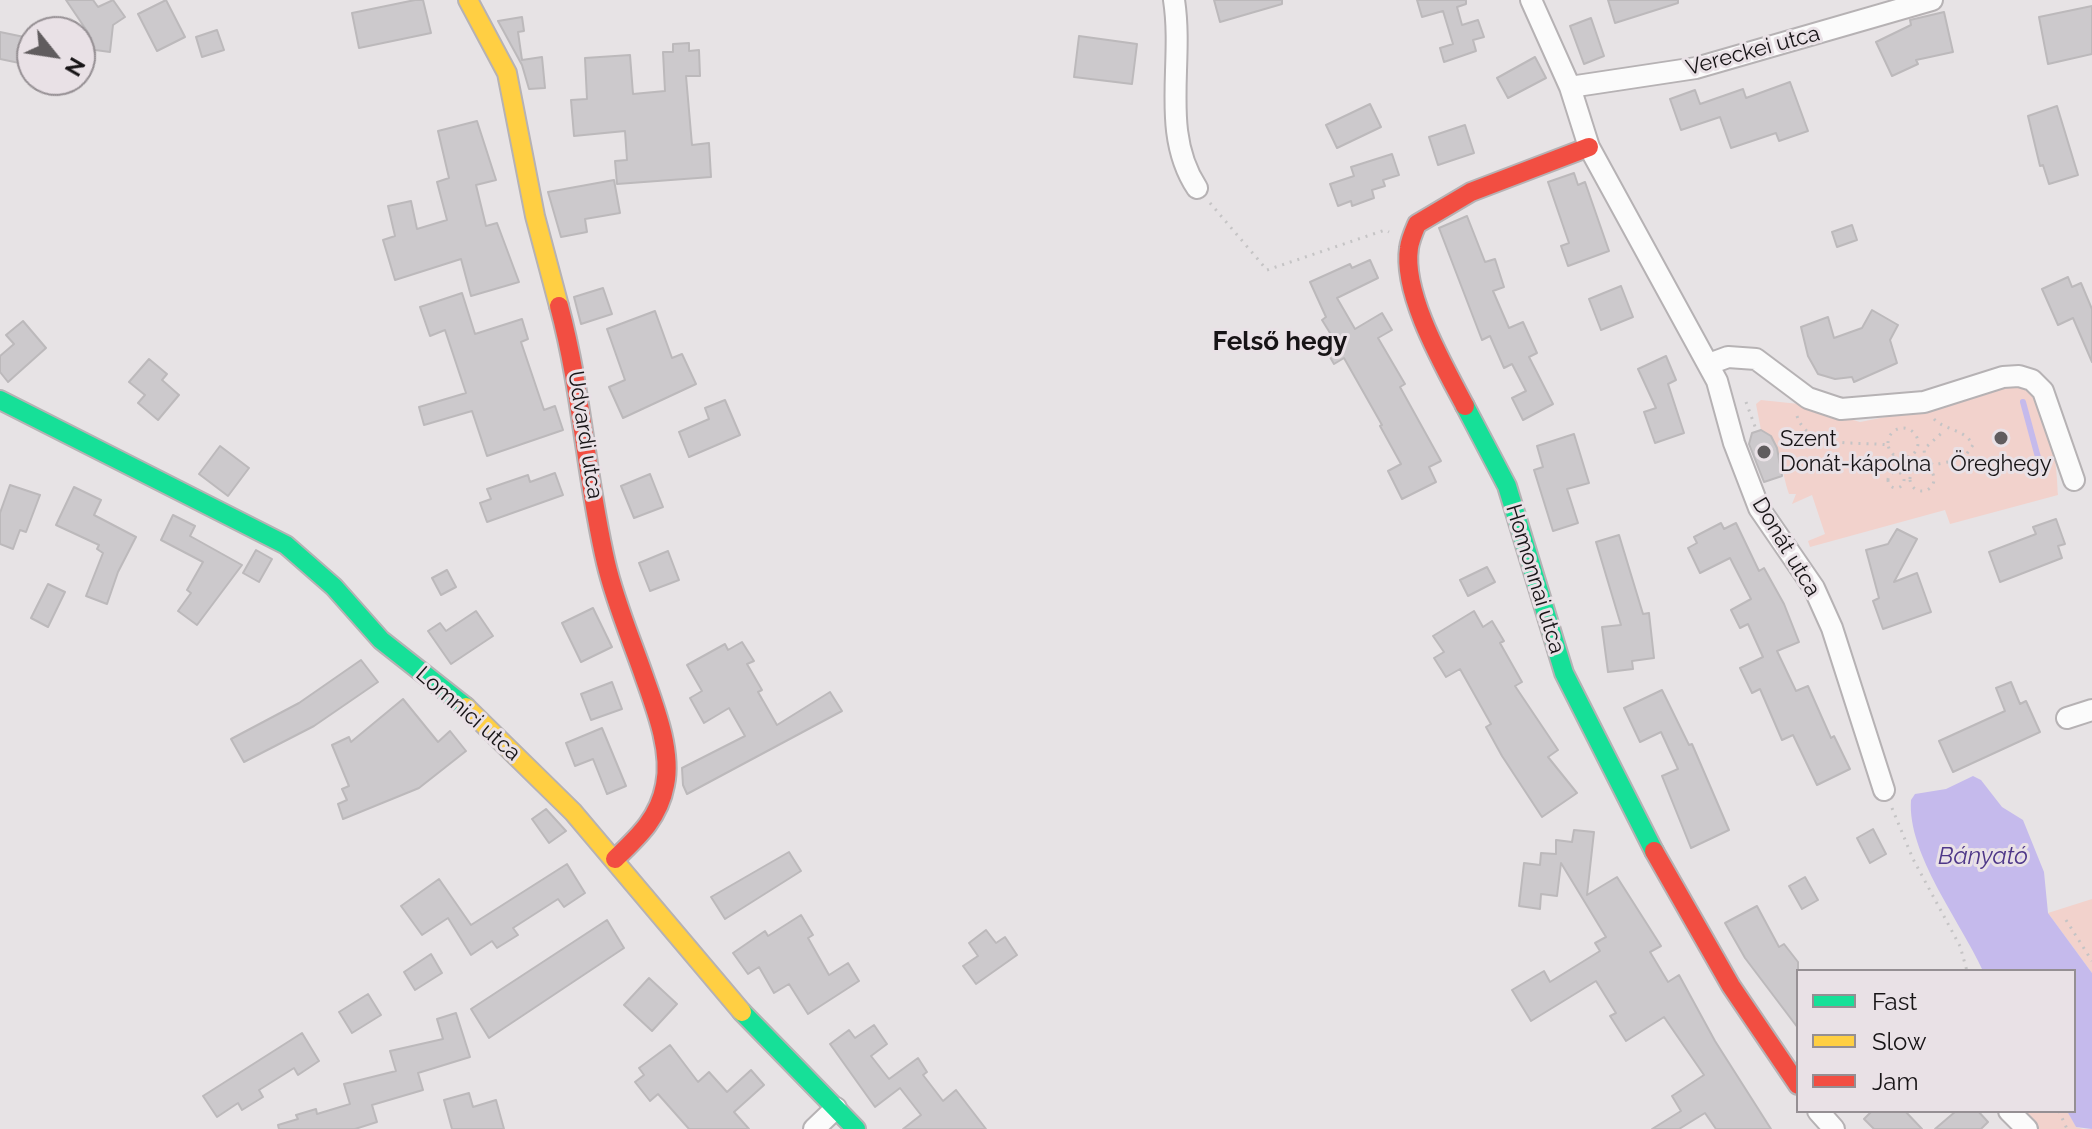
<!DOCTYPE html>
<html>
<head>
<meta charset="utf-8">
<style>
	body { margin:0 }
	#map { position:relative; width:2092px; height:1129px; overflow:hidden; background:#e7e3e5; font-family:Raleway,sans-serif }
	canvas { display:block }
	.legend { position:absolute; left:1796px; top:969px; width:280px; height:144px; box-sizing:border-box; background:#e9e1e6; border:2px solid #958f93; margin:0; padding:10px 14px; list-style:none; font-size:24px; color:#171416 }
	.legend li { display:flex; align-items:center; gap:16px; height:40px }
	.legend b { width:40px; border:2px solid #958f93 }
	.north { position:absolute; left:16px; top:16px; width:80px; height:80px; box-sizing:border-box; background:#e9e1e6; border:2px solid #958f93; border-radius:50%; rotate:120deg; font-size:22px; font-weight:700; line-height:32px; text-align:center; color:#171416 }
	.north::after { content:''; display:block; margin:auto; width:28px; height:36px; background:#605c5e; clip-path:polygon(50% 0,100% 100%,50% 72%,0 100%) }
</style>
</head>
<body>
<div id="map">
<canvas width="2092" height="1129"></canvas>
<ul class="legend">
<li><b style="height:10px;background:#16e098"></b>Fast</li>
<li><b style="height:10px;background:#ffcf43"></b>Slow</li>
<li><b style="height:10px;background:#f24e42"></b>Jam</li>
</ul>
<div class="north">N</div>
</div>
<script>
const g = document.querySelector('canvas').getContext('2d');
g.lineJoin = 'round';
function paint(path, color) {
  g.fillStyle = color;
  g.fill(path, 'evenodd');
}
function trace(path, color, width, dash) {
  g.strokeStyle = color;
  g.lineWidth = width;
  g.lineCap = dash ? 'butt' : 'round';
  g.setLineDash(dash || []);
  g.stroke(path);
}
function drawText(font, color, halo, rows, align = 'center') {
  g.font = font + ' Raleway,sans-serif';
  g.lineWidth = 6;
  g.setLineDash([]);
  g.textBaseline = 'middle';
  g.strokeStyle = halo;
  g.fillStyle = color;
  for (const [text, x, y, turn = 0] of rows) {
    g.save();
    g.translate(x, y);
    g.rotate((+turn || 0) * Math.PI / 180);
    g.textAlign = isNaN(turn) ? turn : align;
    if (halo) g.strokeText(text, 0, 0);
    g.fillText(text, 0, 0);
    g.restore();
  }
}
paint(new Path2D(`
	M2014 384C2051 396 2057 462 2058 495L1950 524 1945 510 1810 547 1808 541 1825 534 1812 495 1792 504 1796 494H1789C1781 471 1781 442 1761 430L1756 404 1761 400 1799 404 1860 422 1936 407Z
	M2092 899V973L2048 913Z
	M2020 1111H2067L2076 1127 2083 1129H2039Z`), '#f2d2cc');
paint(new Path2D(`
	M1973 776 1981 780 2002 807 2023 820 2044 872 2048 913 2092 973V1129L2076 1127 2067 1111H2074V971H1983C1961 922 1907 854 1911 800L1915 794 1946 789Z`), '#c5baec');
trace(new Path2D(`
	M2023 402 2042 472`), '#c5baec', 6);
const building = new Path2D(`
	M66 0H93L98 7 113 0 125 17 113 25 110 52 88 49 89 34Z
	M166 0 185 37 157 51 138 14Z
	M415 0H423L431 33 359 48 352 13Z
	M1214 0H1282V4L1220 22Z
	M1417 0H1466V4L1457 7 1462 25 1478 20 1484 37 1473 40 1476 51 1444 62 1440 48 1453 44 1443 11 1422 17Z
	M1608 0H1678V3L1615 23Z
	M2092 6V54L2048 64 2039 17Z
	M1944 12 1953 52 1916 60 1918 64 1892 76 1876 42 1911 25 1910 20Z
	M522 17 524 31 518 32 522 60 542 57 545 88 529 89 522 65 498 21Z
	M1591 18 1604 56 1584 64 1570 26Z
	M217 30 224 50 202 57 196 37Z
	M0 32 29 38 24 64 0 59Z
	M1079 36 1137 44 1132 84 1074 77Z
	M689 43V51L699 50 700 76H686L692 145 709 143 711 177 617 184 615 161 627 160 625 131 574 136 571 100 587 99 585 58 630 55 633 94 665 91 663 52H673V44Z
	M1535 57 1546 78 1508 98 1497 78Z
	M1790 82 1808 131 1779 141 1776 133 1731 148 1720 117 1681 130 1670 99 1695 90 1700 104 1743 89 1746 98Z
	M1370 104 1381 127 1337 148 1326 125Z
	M2057 106 2078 175 2049 184 2043 165 2040 166 2028 116Z
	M477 121 496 180 476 185 486 226 497 223 519 282 471 296 461 259 395 280 383 240 395 236 388 206 411 201 417 229 447 220 437 182 449 178 438 131Z
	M1465 125 1474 153 1438 165 1429 137Z
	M1392 154 1399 175 1383 180 1385 186 1372 190 1374 198 1352 206 1351 201 1338 206 1330 184 1354 176 1351 167Z
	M1574 173 1578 185 1585 182 1609 251 1568 266 1561 246 1569 243 1548 182Z
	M614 180 620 213 585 219 587 232 561 237 548 192Z
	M1467 216 1485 262 1495 259 1504 287 1493 291 1509 328 1523 322 1537 353 1529 357 1553 404 1523 420 1512 398 1526 391 1512 364 1504 368 1490 336 1482 340 1439 228Z
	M1852 225 1857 240 1837 247 1832 232Z
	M1370 260 1378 278 1337 298 1355 329 1382 313 1392 330 1378 338 1405 384 1400 387 1441 461 1429 467 1436 482 1402 499 1388 471 1401 464 1380 426 1382 425 1344 358 1334 364 1324 347 1335 341 1322 320 1326 317 1310 282 1350 264 1352 268Z
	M2068 277 2072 287 2081 283 2092 309V362L2073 318 2058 325 2042 289Z
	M1621 286 1633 317 1601 330 1589 299Z
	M603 288 612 314 581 324 574 297Z
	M462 293 475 334 522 319 528 339 521 342 544 410 555 406 563 430 487 456 472 411 424 425 419 407 466 393 445 330 430 336 420 307Z
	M1872 310 1898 325 1890 340 1897 363 1854 382 1852 377 1835 379 1818 374 1808 356 1801 327 1828 317 1834 338 1862 328Z
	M655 311 672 358 682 354 696 384 623 418 609 387 625 380 607 329Z
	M23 321 46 348 8 382 0 372V356L14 344 6 335Z
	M1666 356 1676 380 1668 384 1684 433 1655 443 1644 412 1656 408 1638 369Z
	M149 359 167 374 162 380 179 395 158 420 138 403 145 395 129 382Z
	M725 400 740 435 689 457 679 432 709 419 705 408Z
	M1761 430 1771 436 1777 448 1782 476 1764 482 1749 444 1752 433Z
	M1574 434 1589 483 1567 489 1578 523 1553 531 1534 470 1543 467 1537 446Z
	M220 446 249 468 228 496 199 474Z
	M555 473 563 495 487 522 480 503 491 499 487 489 528 475 530 482Z
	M650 474 663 507 634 518 621 486Z
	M10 485 40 495 26 532 20 530 13 549 0 544V513Z
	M74 487 101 500 94 515 136 537 118 572 107 604 86 596 103 553 97 549 99 545 56 525Z
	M173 515 195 526 190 536 242 565 197 625 178 611 191 593 187 590 203 562 161 540Z
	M2056 519 2065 544 2058 546 2062 558 2000 582 1989 552 2036 534 2033 527Z
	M1721 523 1724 529 1736 523 1759 571 1764 568 1784 604 1799 642 1777 651 1796 691 1808 686 1831 738 1834 736 1850 769 1817 785 1793 735 1782 740 1760 689 1752 693 1740 668 1763 657 1748 624 1740 628 1731 610 1751 599 1730 558 1700 573 1688 548 1697 543 1694 537Z
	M1897 529 1917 539 1894 582 1917 573 1931 612 1883 629 1873 601 1879 598 1866 550 1888 544Z
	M1619 535 1643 614 1649 613 1654 658 1632 661 1633 669 1608 672 1602 627 1621 625 1596 542Z
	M256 550 272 559 259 582 243 573Z
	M668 551 679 580 650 591 639 563Z
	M1487 567 1495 582 1468 596 1460 580Z
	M447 570 456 587 441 595 432 578Z
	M48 584 65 592 48 627 31 618Z
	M593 608 612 647 581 662 562 623Z
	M476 611 493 636 451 664 428 631 440 623 446 631Z
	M1474 611 1483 627 1492 621 1504 641 1500 643 1522 682 1515 686 1558 750 1548 757 1577 793 1542 817 1502 756 1486 727 1491 724 1460 669 1446 677 1434 658 1444 652 1433 636Z
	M742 642 754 661 747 664 762 690 758 692 777 725 830 692 842 711 687 794 683 785 682 768 745 736 729 708 704 723 690 698 702 691 687 665 725 644 728 650Z
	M361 660 378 682 314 726 244 762 231 739 299 703Z
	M612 682 622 709 591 720 581 694Z
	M2011 682 2020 704 2026 701 2040 732 1953 772 1939 741 2005 711 1996 688Z
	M1662 690 1689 745 1692 744 1729 830 1691 848 1662 776 1678 769 1661 732 1640 742 1624 708Z
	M403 699 438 742 450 731 466 751 419 788 343 819 338 804 347 800 342 789 349 786 332 745 349 737 351 742Z
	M602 728 626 786 607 794 593 759 575 766 566 743Z
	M546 809 566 831 549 843 532 819Z
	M1873 829 1886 854 1870 863 1857 838Z
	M1574 830 1594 832 1587 895 1617 877 1661 946 1650 952 1668 982 1679 975 1715 1041 1771 1129H1716L1705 1113 1679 1129H1652L1681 1111 1672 1096 1704 1075 1664 1017 1626 1041 1610 1016 1616 1013 1596 981 1531 1021 1512 990 1544 971 1550 982 1600 951 1595 943 1606 937 1561 863 1557 896 1541 894 1540 909 1519 906 1524 863 1540 865 1541 853 1556 854V840L1572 842Z
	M789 852 801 871 725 919 711 897Z
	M567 864 585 893 564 907 558 899 513 928 518 935 497 948 492 941 471 955 448 918 422 935 401 906 439 879 471 925Z
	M1805 877 1818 900 1802 909 1789 886Z
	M1757 906 1779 947 1784 944 1798 962V1028L1745 958 1725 923Z
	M801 915 813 935 808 938 829 975 848 963 859 981 808 1014 789 984 774 993 759 967 748 974 733 953 765 931 768 936Z
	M607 920 624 948 489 1038 471 1009Z
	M986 930 996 943 1005 937 1017 955 976 984 963 966 978 956 969 943Z
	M431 954 442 973 415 990 404 972Z
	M649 978 677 1004 652 1031 624 1005Z
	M368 994 381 1015 352 1033 339 1012Z
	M456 1013 470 1057 418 1073 423 1090 372 1105 377 1122 355 1129H279L278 1125 298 1119 296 1115 316 1109 317 1114 350 1104 344 1084 396 1071 390 1051 443 1039 437 1019Z
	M874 1025 887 1044 871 1056 889 1079 918 1058 927 1072 923 1075 943 1101 956 1090 986 1129H903L921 1115 900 1088 875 1107 830 1044 849 1030 855 1038Z
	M302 1033 319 1061 298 1075 294 1068 259 1090 263 1097 242 1110 238 1103 217 1117 203 1096Z
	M670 1045 698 1082 709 1072 727 1092 751 1070 764 1085 734 1112 749 1129H689L658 1094 650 1101 635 1082 644 1075 639 1068Z
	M469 1093 473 1107 496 1100 504 1129H452L444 1100Z
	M1872 1111H1905L1922 1129H1874L1864 1119Z
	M1956 1111H1978L1988 1122 1981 1129H1935Z`);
paint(building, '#ccc9cc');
trace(building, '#bcb9bb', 2);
const street = new Path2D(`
	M1174 0C1184 65 1160 132 1197 188
	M1531 0 1570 87 1589 147 1717 381 1734 443 1759 508 1814 588 1832 628 1884 790
	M1570 87 1696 68 1932 0
	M1709 364 1728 357 1756 359 1808 398 1841 409 1924 402 2003 377 2019 376 2032 380 2043 391 2074 480
	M2067 718 2092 710
	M1818 1111 1834 1129
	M2009 1111 2027 1129
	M814 1129 836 1108`);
const fast = new Path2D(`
	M0 400 286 545 334 587 381 640 466 707
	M1465 406 1507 486 1564 673 1654 851
	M742 1012 856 1129`);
const slow = new Path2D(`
	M468 0 507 73 535 216 559 306
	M466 707 573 812 742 1012`);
const jam = new Path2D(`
	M559 306C582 391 586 478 606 563 615 602 632 641 645 679 656 710 672 752 665 785 659 818 638 837 615 859
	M1465 406C1444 366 1402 294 1409 248 1410 240 1414 231 1417 224L1471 192 1589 147
	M1654 851 1731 986 1798 1085`);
trace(street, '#b6b2b4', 24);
trace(fast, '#b6b2b4', 22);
trace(slow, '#b6b2b4', 22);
trace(jam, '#b6b2b4', 22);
trace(new Path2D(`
	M1210 203 1267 270 1385 230 1389 232
	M1746 402 1757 432
	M1797 416C1808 450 1859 441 1888 445
	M1934 419C1946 431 1965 429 1973 445L1963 459 1933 465 1925 459 1924 449 1945 430
	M1888 443a15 15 0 1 1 30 0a15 15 0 1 1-30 0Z
	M1910 479a12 12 0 1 1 24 0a12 12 0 1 1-24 0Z
	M1894 472 1891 463 1895 456
	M1888 480a8 8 0 1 1 16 0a8 8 0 1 1-16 0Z
	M1892 808 1913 859 1960 946 1967 971
	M2066 920 2092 961
	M2059 1111 2067 1129`), '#c5c4c5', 3, [2, 6]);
trace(street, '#fbfbfb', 20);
trace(fast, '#16e098', 18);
trace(slow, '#ffcf43', 18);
trace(jam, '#f24e42', 18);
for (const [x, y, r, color] of [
	[2001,438,8,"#605c5e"],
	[1764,452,8,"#605c5e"]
]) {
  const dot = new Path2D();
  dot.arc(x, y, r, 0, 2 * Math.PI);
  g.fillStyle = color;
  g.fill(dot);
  trace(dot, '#e9e1e6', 3);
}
drawText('22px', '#171416', '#e9e1e6', [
	["Vereckei utca",1753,51,-15],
	["Udvardi utca",585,435,81],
	["Donát utca",1786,547,59],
	["Homonnai utca",1535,579,73],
	["Lomnici utca",468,714,41]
]);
drawText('22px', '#171416', '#e9e1e6', [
	["Szent",1780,439],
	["Donát-kápolna",1780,464],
	["Öreghegy",2001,464,"center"]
], 'left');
drawText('italic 24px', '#4d3688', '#e9e1e6', [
	["Bányató",1983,857]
]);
drawText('bold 26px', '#171416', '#e9e1e6', [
	["Felső hegy",1280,342]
]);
</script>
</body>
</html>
